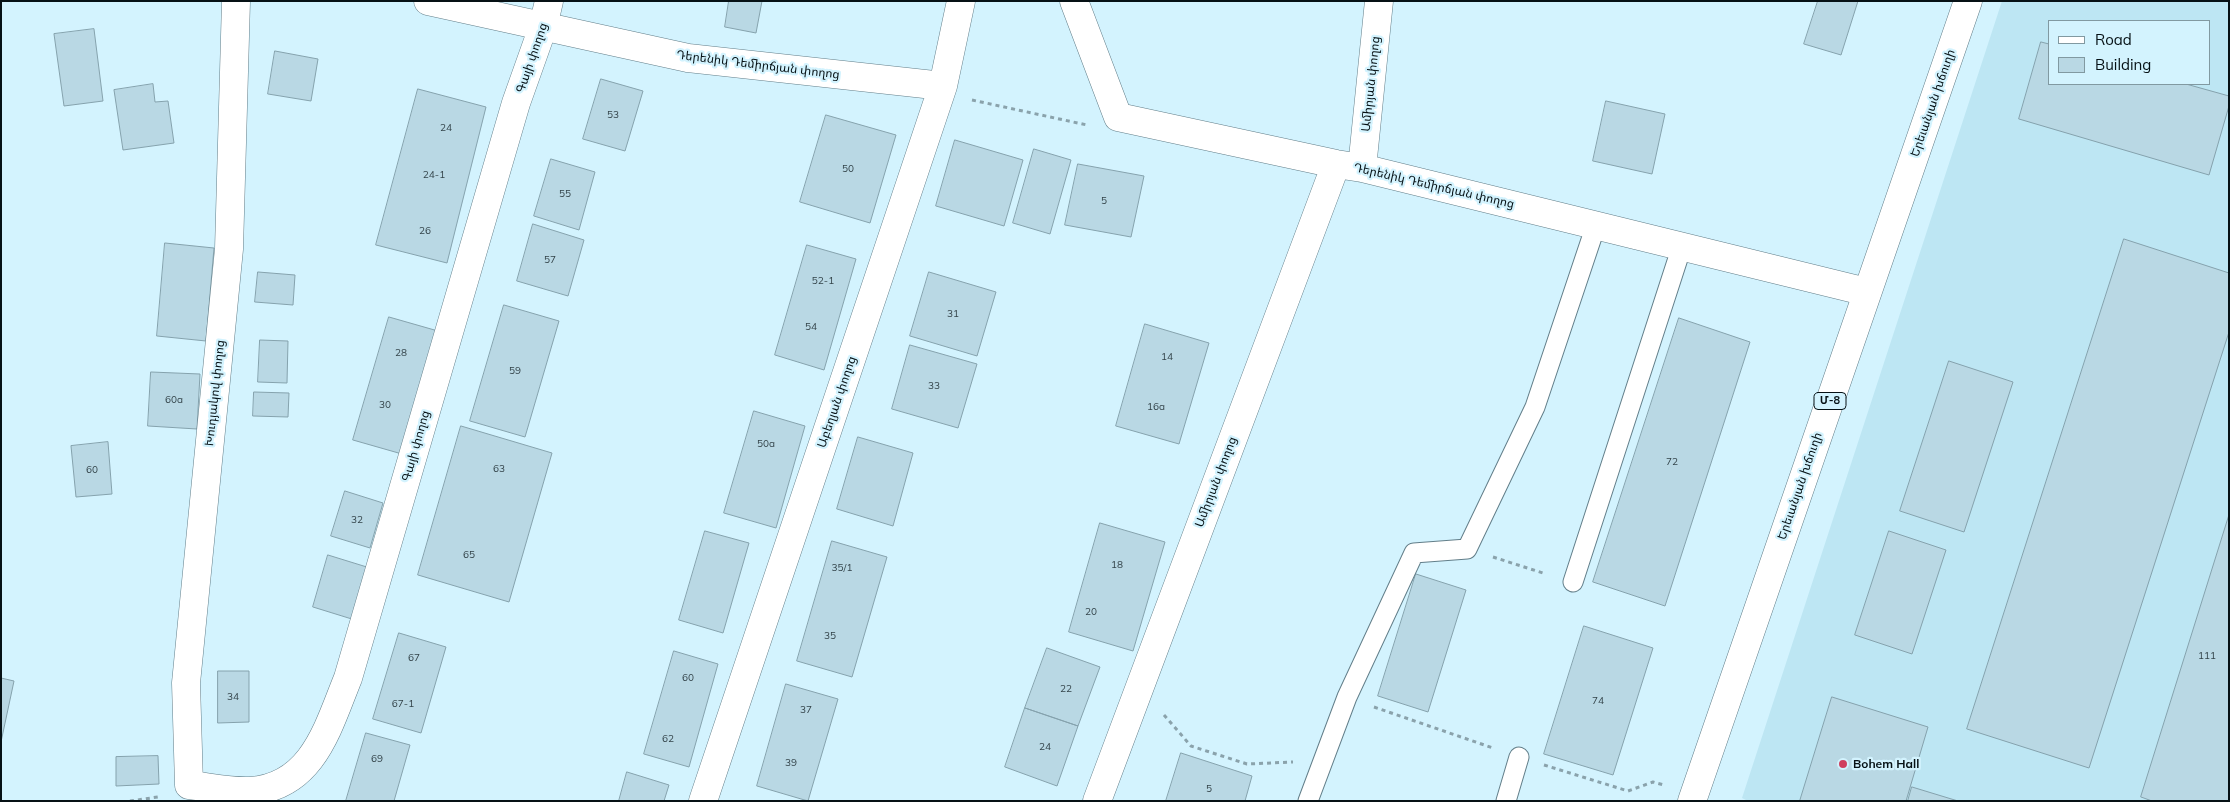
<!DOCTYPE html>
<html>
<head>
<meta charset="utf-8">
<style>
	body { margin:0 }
	#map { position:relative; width:2230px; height:802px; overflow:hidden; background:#d3f3fe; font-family:Mulish,sans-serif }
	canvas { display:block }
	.frame { position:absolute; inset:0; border:2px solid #061115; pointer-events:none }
	.legend { position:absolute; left:2048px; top:20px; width:162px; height:65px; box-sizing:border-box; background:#d3f3fe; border:1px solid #8199a1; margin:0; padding:6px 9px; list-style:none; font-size:15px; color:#061115 }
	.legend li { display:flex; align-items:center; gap:10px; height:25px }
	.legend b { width:25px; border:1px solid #8199a1 }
</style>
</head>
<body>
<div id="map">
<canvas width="2230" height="802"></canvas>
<div class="frame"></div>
<ul class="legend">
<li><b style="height:6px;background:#fff"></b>Road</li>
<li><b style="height:14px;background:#b9d8e4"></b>Building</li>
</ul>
</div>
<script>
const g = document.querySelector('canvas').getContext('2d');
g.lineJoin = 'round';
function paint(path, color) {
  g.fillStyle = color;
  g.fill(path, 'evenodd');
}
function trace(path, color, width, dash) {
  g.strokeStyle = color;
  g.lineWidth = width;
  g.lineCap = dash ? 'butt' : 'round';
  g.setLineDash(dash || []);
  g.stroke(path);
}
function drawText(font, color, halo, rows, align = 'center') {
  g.font = font + ' Mulish,"Noto Sans Armenian",sans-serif';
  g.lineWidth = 4.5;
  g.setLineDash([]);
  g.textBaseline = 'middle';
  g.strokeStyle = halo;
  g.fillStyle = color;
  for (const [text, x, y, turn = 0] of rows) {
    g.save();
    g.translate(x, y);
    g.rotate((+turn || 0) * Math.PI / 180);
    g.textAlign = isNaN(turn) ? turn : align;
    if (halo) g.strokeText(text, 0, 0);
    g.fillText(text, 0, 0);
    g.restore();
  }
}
paint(new Path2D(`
	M2002 1H2229V801H1748L1742 798ZM2049 21H2209V84H2049Z`), '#bde6f3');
const building = new Path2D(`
	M729 1H762L756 33 725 27Z
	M1818 1H1858L1841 55 1804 44Z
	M94 29 103 101 64 106 54 34Z
	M2041 42 2049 44V84H2186L2229 96V106L2209 175 2019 119Z
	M275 51 318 59 311 101 268 94Z
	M601 79 643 91 625 151 583 139Z
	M153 84 155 102 168 101 174 143 123 150 114 90Z
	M418 89 486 107 447 263 376 245Z
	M1606 101 1665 114 1652 174 1593 161Z
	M826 115 896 135 870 223 800 202Z
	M955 140 1023 160 1004 226 936 206Z
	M1034 149 1071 160 1050 234 1013 223Z
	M551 159 595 172 579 230 534 216Z
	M1078 164 1144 176 1131 237 1065 225Z
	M533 224 584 240 568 296 517 281Z
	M2124 239 2229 273V332L2089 768 1967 729Z
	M165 243 214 248 206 341 157 336Z
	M807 245 856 259 824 370 775 355Z
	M258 272 295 275 293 305 255 302Z
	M929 272 996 292 977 356 910 336Z
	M504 305 559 321 525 437 470 421Z
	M389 317 438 331 402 454 353 440Z
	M1679 318 1750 342 1665 606 1593 582Z
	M1145 324 1209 343 1179 444 1116 426Z
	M260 340 288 341 287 383 258 382Z
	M910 345 977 364 958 428 892 409Z
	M1949 361 2013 382 1964 532 1900 511Z
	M151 372 200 374 197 429 148 426Z
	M254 392 289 393 288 417 253 416Z
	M754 411 805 426 776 528 724 513Z
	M461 426 552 453 509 602 418 575Z
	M858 437 913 453 893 526 837 509Z
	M108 442 112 494 76 497 71 446Z
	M345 491 383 503 370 548 331 536Z
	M2229 515V801H2152L2141 797Z
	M1100 523 1165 542 1133 651 1069 632Z
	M705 531 749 543 723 633 679 620Z
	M1889 531 1946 550 1912 654 1855 635Z
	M832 541 887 557 852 677 797 661Z
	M328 555 370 568 355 620 313 607Z
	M1416 574 1466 590 1428 712 1378 696Z
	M1584 626 1653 648 1613 775 1544 754Z
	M399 633 446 647 421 733 373 719Z
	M1047 648 1100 667 1078 726 1025 708Z
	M674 651 718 664 689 767 644 754Z
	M218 671H249V722L218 723Z
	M1 678 14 681 1 742Z
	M786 684 838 699 808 801 757 786Z
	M1832 697 1928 727 1906 801H1800Z
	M1025 708 1078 726 1057 786 1005 767Z
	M366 733 410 745 394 801H346Z
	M1181 753 1252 776 1245 801H1166Z
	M158 756 159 784 116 786V757Z
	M627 772 669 785 664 801H619Z
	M1912 787 1958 801H1908Z`);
paint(building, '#b9d8e4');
trace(building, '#85a2ad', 1);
const service = new Path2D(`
	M1573 582 1682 246
	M1308 801 1347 697 1414 553 1467 549 1535 407 1596 225
	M1506 801 1519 757`);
const minor = new Path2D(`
	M236 1 229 249 186 683 189 785C209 787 230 792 250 791 313 787 328 727 348 678L516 103 543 27 549 1
	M428 1 688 58 943 86
	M1074 1 1118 117 1336 164 1362 168 1867 292
	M1362 168 1379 1
	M703 801 943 86 961 1
	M1097 801 1336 164`);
const trunk = new Path2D(`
	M1692 801 1968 1`);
trace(service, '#627e89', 21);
trace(minor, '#627e89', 29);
trace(trunk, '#627e89', 29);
trace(new Path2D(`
	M972 100 1087 125
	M1493 557 1546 574
	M1374 707 1493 748
	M1164 715 1191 746 1247 764 1293 762
	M1544 765 1628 791 1653 782 1664 785
	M130 801 158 797`), '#8aa2ab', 3, [4, 4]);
trace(service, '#fff', 19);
trace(minor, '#fff', 28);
trace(trunk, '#fff', 28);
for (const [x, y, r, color] of [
	[1843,764,5,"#cf3f5e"]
]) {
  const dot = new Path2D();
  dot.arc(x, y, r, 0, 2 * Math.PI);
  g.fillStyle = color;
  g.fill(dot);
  trace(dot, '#d3f3fe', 2);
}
drawText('10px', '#334349', null, [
	["53",613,115],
	["24",446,128],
	["50",848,169],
	["24-1",434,175],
	["55",565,194],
	["5",1104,201],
	["26",425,231],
	["57",550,260],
	["52-1",823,281],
	["31",953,314],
	["54",811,327],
	["28",401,353],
	["14",1167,357],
	["59",515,371],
	["33",934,386],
	["60a",174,400],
	["30",385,405],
	["16a",1156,407],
	["50a",766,444],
	["72",1672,462],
	["63",499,469],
	["60",92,470],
	["32",357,520],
	["65",469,555],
	["18",1117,565],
	["35/1",842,568],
	["20",1091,612],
	["35",830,636],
	["111",2207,656],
	["67",414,658],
	["60",688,678],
	["22",1066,689],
	["34",233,697],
	["74",1598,701],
	["67-1",403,704],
	["37",806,710],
	["62",668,739],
	["24",1045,747],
	["69",377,759],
	["39",791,763],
	["5",1209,789]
]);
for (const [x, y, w] of [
	[1830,401,32]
]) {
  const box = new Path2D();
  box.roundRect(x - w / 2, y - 8.5, w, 17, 4);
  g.fillStyle = '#d3f3fe';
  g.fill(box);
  trace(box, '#061115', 1);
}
drawText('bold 11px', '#061115', null, [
	["Մ-8",1830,401]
]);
drawText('12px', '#061115', '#d3f3fe', [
	["Գայի փողոց",532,58,-71],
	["Դերենիկ Դեմիրճյան փողոց",758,65,7],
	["Ամիրյան փողոց",1371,84,-84],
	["Երեւանյան խճուղի",1933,103,-71],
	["Դերենիկ Դեմիրճյան փողոց",1434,186,13],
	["Խուդյակով փողոց",215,393,-84],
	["Աբեղյան փողոց",837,402,-71],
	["Գայի փողոց",416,446,-74],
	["Ամիրյան փողոց",1216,482,-69],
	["Երեւանյան խճուղի",1800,486,-71]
]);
drawText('bold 12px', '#061115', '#d3f3fe', [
	["Bohem Hall",1853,764]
], 'left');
</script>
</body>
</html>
